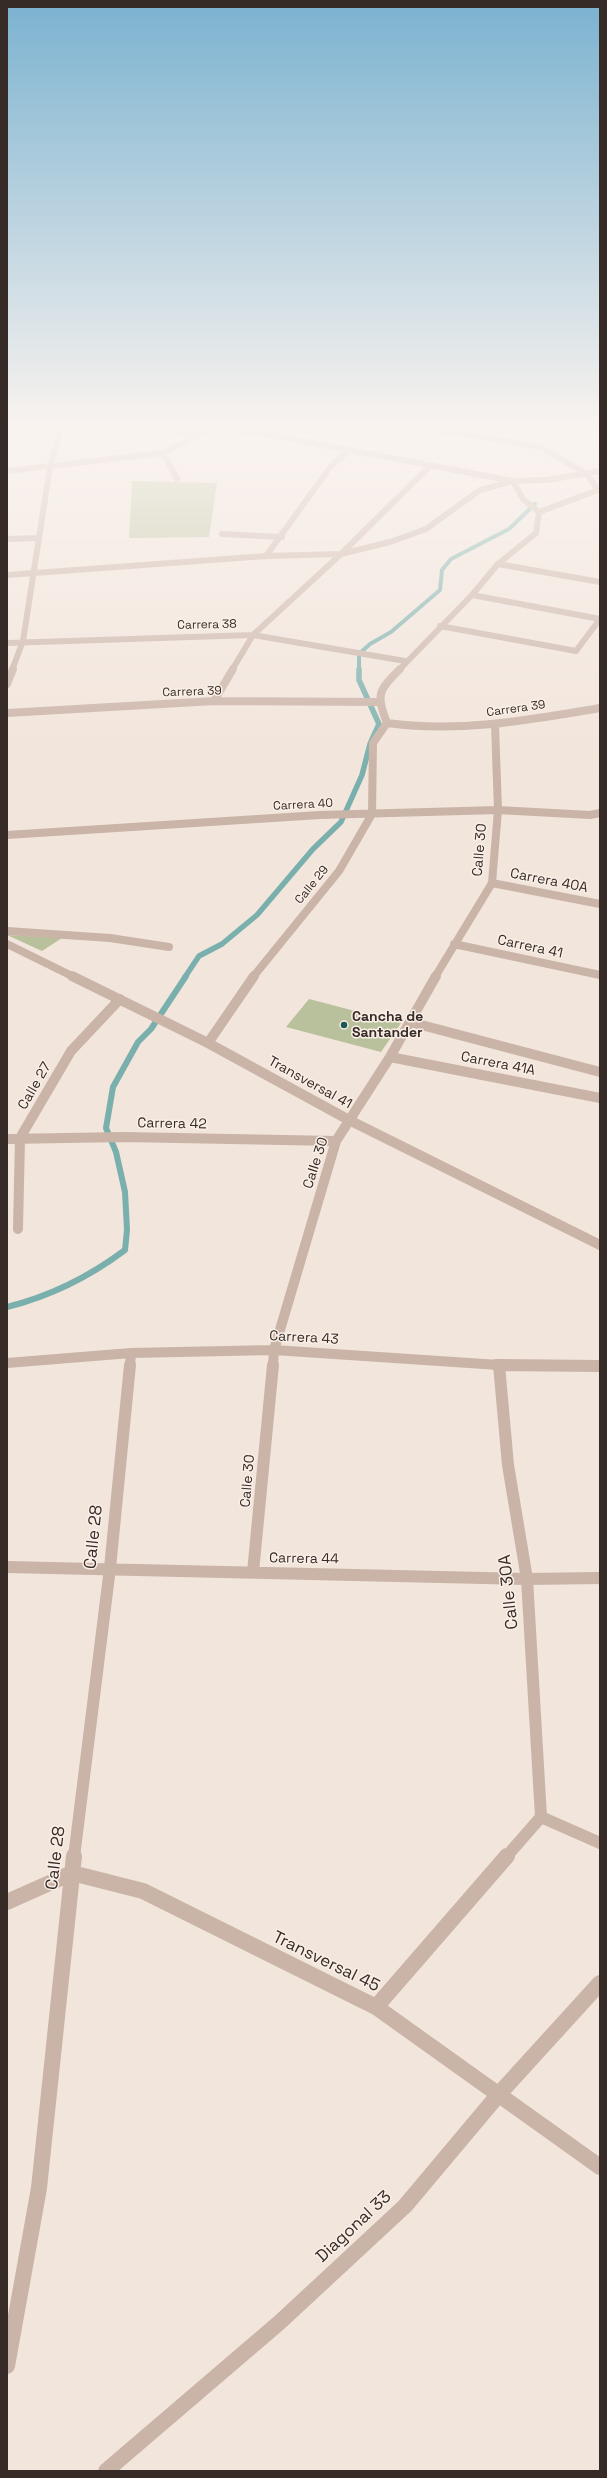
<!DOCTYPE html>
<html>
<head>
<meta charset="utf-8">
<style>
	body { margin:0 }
	#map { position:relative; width:607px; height:2478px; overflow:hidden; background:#f2e5db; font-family:"Space Grotesk",sans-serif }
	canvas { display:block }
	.frame { position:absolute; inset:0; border:8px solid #362b27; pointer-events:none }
</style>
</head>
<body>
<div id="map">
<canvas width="607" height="2478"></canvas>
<div class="frame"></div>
</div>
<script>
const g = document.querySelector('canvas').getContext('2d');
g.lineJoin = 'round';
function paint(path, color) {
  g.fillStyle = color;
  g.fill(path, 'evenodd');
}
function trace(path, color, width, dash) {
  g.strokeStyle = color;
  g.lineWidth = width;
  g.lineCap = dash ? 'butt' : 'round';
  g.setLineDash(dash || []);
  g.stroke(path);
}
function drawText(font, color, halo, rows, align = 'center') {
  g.font = font + ' "Space Grotesk",sans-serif';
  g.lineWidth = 3;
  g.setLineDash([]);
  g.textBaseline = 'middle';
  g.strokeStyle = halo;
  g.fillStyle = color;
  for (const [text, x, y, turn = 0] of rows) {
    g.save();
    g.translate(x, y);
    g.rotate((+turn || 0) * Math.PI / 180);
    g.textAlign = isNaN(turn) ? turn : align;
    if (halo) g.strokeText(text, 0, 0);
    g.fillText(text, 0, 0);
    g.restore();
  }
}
paint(new Path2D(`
	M132 481 217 483 209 537 129 538Z
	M7 935 62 938 42 951Z
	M309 999 401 1023 381 1052 286 1027Z`), '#b8c19b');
trace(new Path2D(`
	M359 670V654L370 644 391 632 440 590 442 570 451 559 509 529 535 504`), '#79afac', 4);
trace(new Path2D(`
	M185 977 199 956 222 944 257 915 313 849 341 822 362 775 370 744 379 724 359 680V669`), '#79afac', 5.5);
trace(new Path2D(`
	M7 1307C51 1296 89 1277 125 1250L127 1230 125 1192 116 1152 106 1128 113 1087 138 1042 151 1029 186 976`), '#79afac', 6);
trace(new Path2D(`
	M153 426 199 434
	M222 426 513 481 523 499 539 512 536 533 498 564 472 595 399 670
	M422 426 540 447 587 474 598 490 539 512
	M163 453 177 479
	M7 471 163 453 216 426
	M222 534 282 537
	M7 539 38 538
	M266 556 331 466 348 451
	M498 564 600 582
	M7 575 266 556 341 554 390 542 426 529 480 490 513 481 546 480 600 471
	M472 595 600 619
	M440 626 576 651 600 619
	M7 643 253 635 405 661
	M12 670 23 641 50 467 61 426
	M232 670 253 635 341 554 430 466`), '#cab3a7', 6);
trace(new Path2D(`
	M7 684 13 669
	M214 701 233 669
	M7 713 214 701 379 702
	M387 723C376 694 378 691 400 669
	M387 723C459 733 529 720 600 708
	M7 835 320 815 498 810 590 815 600 813
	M492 883 600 904
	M7 931 110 938 169 947
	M7 944 74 977
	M454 944 600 975
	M253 977 339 871 372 814 373 743 387 723
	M435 977 492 883 498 810 495 725`), '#cab3a7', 8);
trace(new Path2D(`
	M72 976 208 1043 349 1120 600 1245
	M410 1022 600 1072
	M208 1043 254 976
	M390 1057 600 1098
	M7 1139 125 1137 336 1141
	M18 1229 20 1138 71 1051 120 999
	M7 1363 131 1353 274 1350 499 1365 579 1366
	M130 1366 131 1353
	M273 1366 274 1350 336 1141 390 1057 436 976`), '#cab3a7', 10);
trace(new Path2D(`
	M496 1365 600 1366
	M499 1365 508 1465 527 1579 541 1817
	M7 1567 527 1579 600 1578
	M253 1572 273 1365
	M541 1817 600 1843
	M74 1857 110 1568 130 1365
	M506 1857 541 1817`), '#cab3a7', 12);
trace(new Path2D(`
	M7 1902 72 1873 143 1891 376 2007 600 2167
	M376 2007 507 1856
	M7 2366 39 2188 74 1856
	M106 2471 280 2322 405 2206 499 2094 600 1983`), '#cab3a7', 16);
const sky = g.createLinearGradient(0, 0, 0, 773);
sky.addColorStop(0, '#7bb2d0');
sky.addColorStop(0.55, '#f9f3ef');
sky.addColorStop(1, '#f9f3ef00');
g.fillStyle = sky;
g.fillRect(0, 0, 607, 773);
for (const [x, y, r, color] of [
	[344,1025,4,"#1c5856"]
]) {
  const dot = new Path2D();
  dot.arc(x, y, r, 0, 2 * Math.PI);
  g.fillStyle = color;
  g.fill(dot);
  trace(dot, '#faefe7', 1.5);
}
drawText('12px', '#362b27', '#faefe7', [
	["Carrera 38",207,625,-1],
	["Carrera 39",192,692,-2],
	["Carrera 39",516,709,-8],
	["Carrera 40",303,805,-3],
	["Calle 29",312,885,-51]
]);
drawText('14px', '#362b27', '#faefe7', [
	["Calle 30",480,850,-85],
	["Carrera 40A",549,881,11],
	["Carrera 41",530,947,12],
	["Carrera 41A",498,1064,11],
	["Transversal 41",310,1083,29],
	["Calle 27",35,1086,-60],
	["Carrera 42",172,1124,1],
	["Calle 30",316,1163,-72],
	["Carrera 43",304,1338,3],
	["Calle 30",248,1481,-85],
	["Carrera 44",304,1559,1]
]);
drawText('bold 14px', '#362b27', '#faefe7', [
	["Cancha de",352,1017],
	["Santander",352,1033]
], 'left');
drawText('17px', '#362b27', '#faefe7', [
	["Calle 28",94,1537,-84],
	["Calle 30A",509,1592,-96],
	["Calle 28",56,1858,-83],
	["Transversal 45",326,1962,26],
	["Diagonal 33",354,2227,-43]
]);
</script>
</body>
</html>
